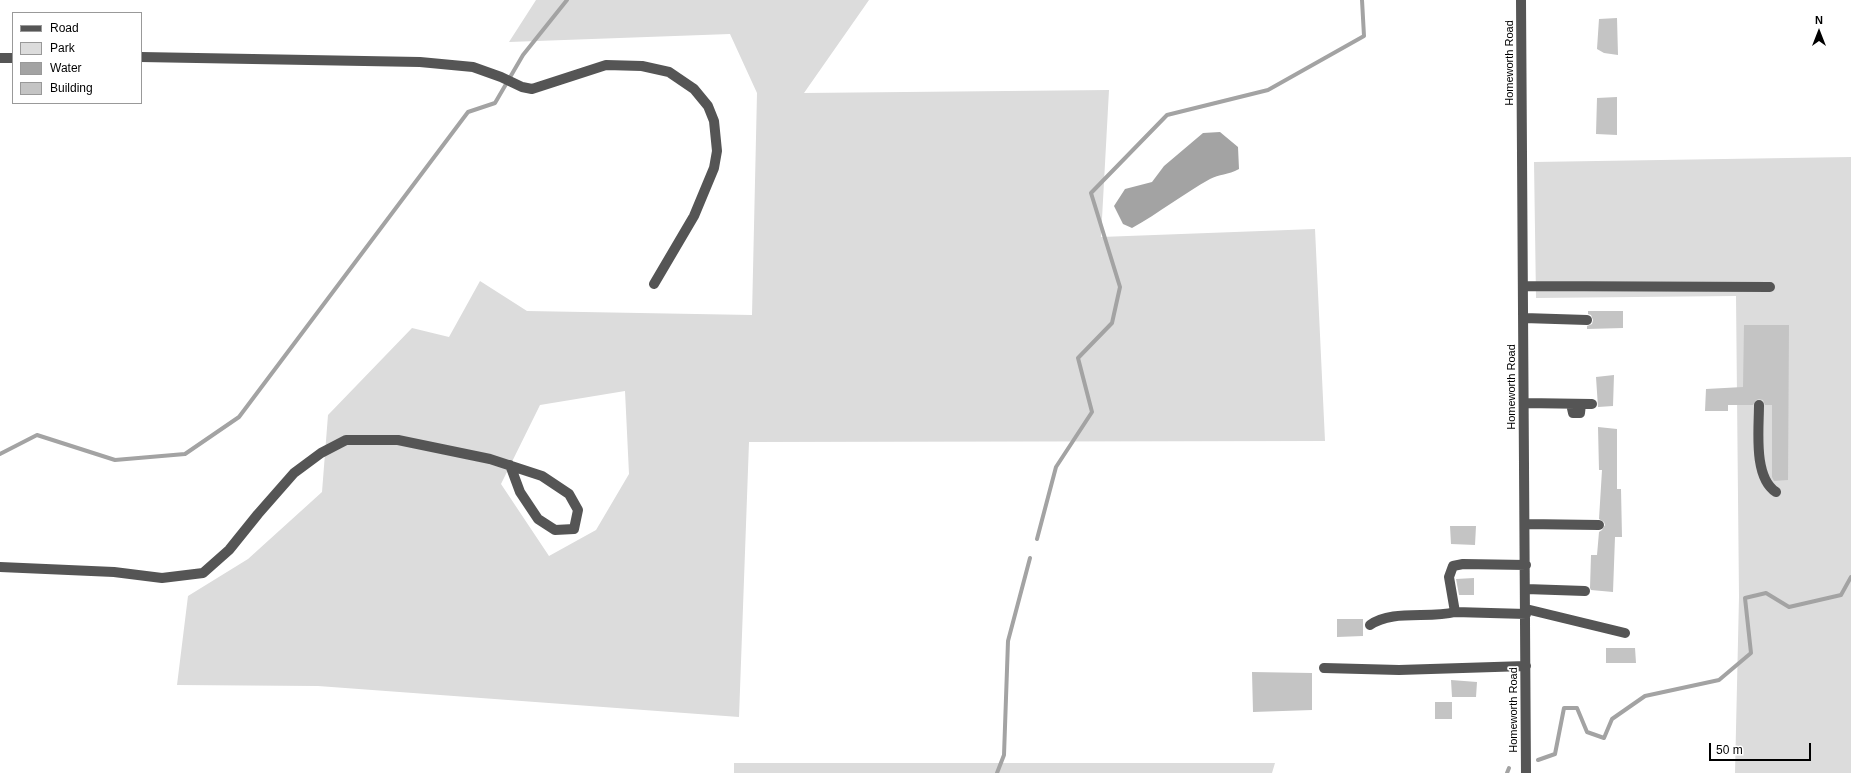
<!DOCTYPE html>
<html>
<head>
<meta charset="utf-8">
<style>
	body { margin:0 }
	#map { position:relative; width:1851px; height:773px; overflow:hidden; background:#fff; font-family:Helvetica,sans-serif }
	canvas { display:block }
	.legend { position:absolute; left:12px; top:12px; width:130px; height:92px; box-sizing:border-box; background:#fff; border:1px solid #999; margin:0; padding:5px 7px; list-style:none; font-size:12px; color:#000 }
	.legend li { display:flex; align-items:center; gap:8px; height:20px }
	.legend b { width:20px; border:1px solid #999 }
	.north { position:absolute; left:1799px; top:12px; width:40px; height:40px; -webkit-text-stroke:3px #fff; paint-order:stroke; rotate:0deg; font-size:11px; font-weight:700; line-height:16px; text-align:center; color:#000 }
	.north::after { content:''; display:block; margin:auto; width:14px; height:18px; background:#000; clip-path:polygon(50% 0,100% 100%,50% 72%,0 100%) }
	.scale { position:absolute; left:1709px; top:743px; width:102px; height:18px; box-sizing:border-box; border:2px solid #000; border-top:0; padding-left:5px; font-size:12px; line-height:14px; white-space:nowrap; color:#000; -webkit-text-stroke:3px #fff; paint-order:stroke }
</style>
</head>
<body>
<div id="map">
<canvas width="1851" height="773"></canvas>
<ul class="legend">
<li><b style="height:5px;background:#555"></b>Road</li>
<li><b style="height:11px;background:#dcdcdc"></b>Park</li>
<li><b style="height:11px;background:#a3a3a3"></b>Water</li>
<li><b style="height:11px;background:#c4c4c4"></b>Building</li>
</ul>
<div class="north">N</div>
<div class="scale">50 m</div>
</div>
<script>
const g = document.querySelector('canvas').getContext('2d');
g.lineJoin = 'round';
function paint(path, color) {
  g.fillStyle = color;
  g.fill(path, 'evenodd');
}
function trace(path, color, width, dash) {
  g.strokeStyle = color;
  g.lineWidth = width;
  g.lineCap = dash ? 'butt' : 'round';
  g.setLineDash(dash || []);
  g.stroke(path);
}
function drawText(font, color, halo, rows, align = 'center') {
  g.font = font + ' Helvetica,sans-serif';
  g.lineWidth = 3.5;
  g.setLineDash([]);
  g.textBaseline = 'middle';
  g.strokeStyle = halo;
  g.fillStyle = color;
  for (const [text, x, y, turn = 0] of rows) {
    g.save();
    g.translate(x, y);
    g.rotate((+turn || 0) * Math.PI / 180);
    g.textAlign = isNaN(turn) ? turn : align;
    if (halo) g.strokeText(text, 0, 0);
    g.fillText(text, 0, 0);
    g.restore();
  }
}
paint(new Path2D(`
	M536 0H869L804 93 1109 90 1101 237 1315 229 1325 441 749 442 739 717 318 686 177 685 188 596 248 559 322 492 328 415 412 328 449 337 480 281 527 311 752 315 757 93 730 34 509 42ZM625 391 629 474 596 530 549 556 501 484 540 405Z
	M1851 157V773H1735L1739 597 1736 296 1536 298 1534 162Z
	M734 763H1275L1272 773H734Z`), '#dcdcdc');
paint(new Path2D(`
	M1220 132 1238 147 1239 169C1228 175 1219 174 1210 179 1183 194 1159 213 1132 228L1123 224 1114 206 1125 189 1152 182 1164 166 1203 133Z`), '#a3a3a3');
trace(new Path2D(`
	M0 454 37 435 115 460 185 454 239 417 468 112 495 103 523 55 567 0
	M1037 539 1056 467 1092 412 1078 358 1112 323 1120 287 1091 193 1167 115 1268 90 1364 36 1362 0
	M1538 760 1555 754 1564 708H1577L1587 732 1604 738 1612 719 1645 696 1719 680 1751 653 1745 598 1766 593 1789 607 1841 595 1851 577
	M997 773 1004 755 1008 641 1030 558
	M1507 773 1509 768`), '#a3a3a3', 4);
paint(new Path2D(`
	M1617 18 1618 55 1604 53 1597 49 1599 19Z
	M1617 97V135L1596 134 1597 98Z
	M1588 311H1623V328L1587 329V326L1592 324 1593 320 1591 315 1588 314Z
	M1744 325H1789L1788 480 1774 481 1772 477V405H1765L1763 400 1759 399 1756 400 1753 405H1728V411H1705L1706 389 1743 387Z
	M1614 375 1613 406 1598 407 1596 377Z
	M1598 427 1617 429V489H1621L1622 537H1615L1613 592 1591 590 1590 588 1591 555H1597L1599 532 1602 530 1605 525 1604 522 1599 519 1602 470H1599Z
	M1450 526H1476L1475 545 1451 544Z
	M1474 578V595H1459L1456 579Z
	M1337 619H1363V636L1337 637Z
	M1606 648H1635L1636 663H1606Z
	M1252 672 1312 673V710L1253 712Z
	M1451 680 1477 682 1476 697H1452Z
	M1435 702H1452V719H1435Z`), '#c4c4c4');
trace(new Path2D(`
	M1521 0 1526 773
	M141 57 420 62 473 67 501 77 522 87 532 89 606 65 642 66 669 72 694 89 708 106 714 121 717 151 714 168 694 216 654 284
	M0 58H13
	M1523 286 1770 287
	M1524 318 1587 320
	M1524 403 1592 404
	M1571 404 1573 413H1580L1581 404
	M1759 405C1759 429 1753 477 1776 492
	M1525 524 1599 525
	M1526 565 1463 564 1453 566 1449 577 1455 612 1526 614
	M0 567 114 572 162 578 203 573 229 550 258 514 294 473 321 453 346 440H398L490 459 542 476 569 494 578 510 574 529 555 530 538 519 520 492 510 465
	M1526 589 1585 591
	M1526 609 1625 633
	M1370 625C1392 609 1429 619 1455 612
	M1324 668 1399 670 1526 666`), '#555', 10);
drawText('11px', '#000', '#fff', [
	["Homeworth Road",1510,63,-90],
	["Homeworth Road",1512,387,-90],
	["Homeworth Road",1514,710,-90]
]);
</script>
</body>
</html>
